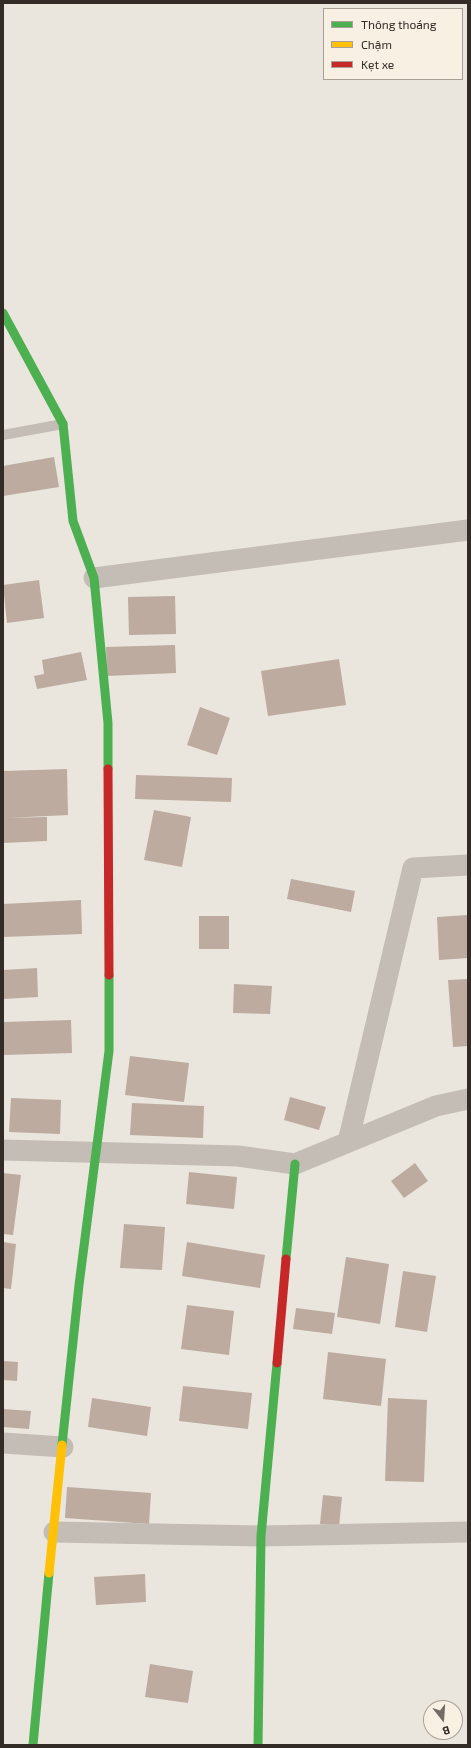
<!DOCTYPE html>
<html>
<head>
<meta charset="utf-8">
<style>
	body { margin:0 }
	#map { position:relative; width:471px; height:1748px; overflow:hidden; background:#eae5dd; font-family:"Exo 2",sans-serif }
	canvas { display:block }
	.frame { position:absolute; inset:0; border:4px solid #332b25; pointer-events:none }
	.legend { position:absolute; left:323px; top:8px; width:140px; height:72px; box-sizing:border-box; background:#f8f0e3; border:1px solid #a9a197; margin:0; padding:5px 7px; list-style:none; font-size:12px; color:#332b25 }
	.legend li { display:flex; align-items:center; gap:8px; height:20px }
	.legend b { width:20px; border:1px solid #a9a197 }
	.north { position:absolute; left:423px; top:1700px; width:40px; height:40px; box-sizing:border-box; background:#f8f0e3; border:1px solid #a9a197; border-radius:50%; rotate:163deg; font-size:11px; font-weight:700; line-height:16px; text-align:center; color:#332b25 }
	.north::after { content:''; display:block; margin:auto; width:14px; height:18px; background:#736c65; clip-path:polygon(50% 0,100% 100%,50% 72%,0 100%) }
</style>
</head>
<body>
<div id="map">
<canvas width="471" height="1748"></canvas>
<div class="frame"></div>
<ul class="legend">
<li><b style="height:5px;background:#4caf50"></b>Thông thoáng</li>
<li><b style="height:5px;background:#ffc107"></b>Chậm</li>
<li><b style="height:5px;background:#c62828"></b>Kẹt xe</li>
</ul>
<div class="north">B</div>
</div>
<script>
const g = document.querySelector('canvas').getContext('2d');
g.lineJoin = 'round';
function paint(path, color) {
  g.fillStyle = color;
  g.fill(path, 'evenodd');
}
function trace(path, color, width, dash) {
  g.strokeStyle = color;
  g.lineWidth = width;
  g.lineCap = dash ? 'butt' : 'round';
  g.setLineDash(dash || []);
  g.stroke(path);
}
paint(new Path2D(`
	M54 457 59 487 3 496V466Z
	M39 580 44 618 7 623 3 585Z
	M175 596 176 634 129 635 128 597Z
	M175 645 176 673 107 676 106 647Z
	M81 652 87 680 37 689 34 676 44 674 42 660Z
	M339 659 346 705 268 716 261 671Z
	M200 707 230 718 217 755 187 745Z
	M67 769 68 815 7 818 47 817V841L3 843V771Z
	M136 775 232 778 231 802 135 799Z
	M154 810 191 817 182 867 144 860Z
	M291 879 355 891 351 912 287 899Z
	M81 900 82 934 3 937V904Z
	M468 915V958L439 960 437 917Z
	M199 916H229V949H199Z
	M37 968 38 997 3 999V970Z
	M468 979V1046L453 1047 448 980Z
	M234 984 272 986 270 1014 233 1013Z
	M71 1020 72 1053 3 1055V1022Z
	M130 1056 189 1063 184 1102 125 1095Z
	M290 1097 326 1107 319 1130 284 1120Z
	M11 1098 61 1100 60 1134 9 1132Z
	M132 1103 204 1106 203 1138 130 1135Z
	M415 1163 428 1181 404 1198 391 1181Z
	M189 1172 237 1177 234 1209 186 1204Z
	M3 1173 21 1175 13 1235 3 1234Z
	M124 1224 165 1227 162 1270 120 1268Z
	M3 1242 16 1244 11 1289 3 1288Z
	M187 1242 265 1255 260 1288 182 1276Z
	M346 1257 389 1264 380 1324 337 1317Z
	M403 1271 436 1276 427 1332 395 1327Z
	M187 1305 234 1311 229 1355 181 1349Z
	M296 1308 335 1313 332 1334 293 1329Z
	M328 1352 386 1359 381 1406 323 1399Z
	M3 1361 18 1362 17 1381 3 1380Z
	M183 1386 252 1393 248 1429 179 1421Z
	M92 1398 151 1407 147 1436 88 1427Z
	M388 1398 427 1400 424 1482 385 1481Z
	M3 1409 31 1411 29 1429 3 1427Z
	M67 1487 151 1493 149 1524 65 1518Z
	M323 1495 342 1497 339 1526 320 1524Z
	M145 1574 146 1602 96 1605 94 1577Z
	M150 1664 193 1671 188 1703 145 1697Z`), '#bdab9f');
trace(new Path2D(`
	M3 435 63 424`), '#c3bdb6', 10);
trace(new Path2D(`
	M94 578 468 530
	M348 1142 413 868 468 865
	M3 1150 238 1156 295 1164 436 1106 468 1099
	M3 1443 63 1447
	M54 1532 261 1536 468 1532`), '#c3bdb6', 21);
trace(new Path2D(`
	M3 313 63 424 73 521 94 578 108 723V769
	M286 1259 295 1164
	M62 1445 79 1285 109 1051V975
	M33 1745 49 1573
	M258 1745 261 1536 277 1363`), '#4caf50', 9);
trace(new Path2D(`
	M49 1573 62 1445`), '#ffc107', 9);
trace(new Path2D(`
	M108 769 109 975
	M277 1363 286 1259`), '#c62828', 9);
</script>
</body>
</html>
